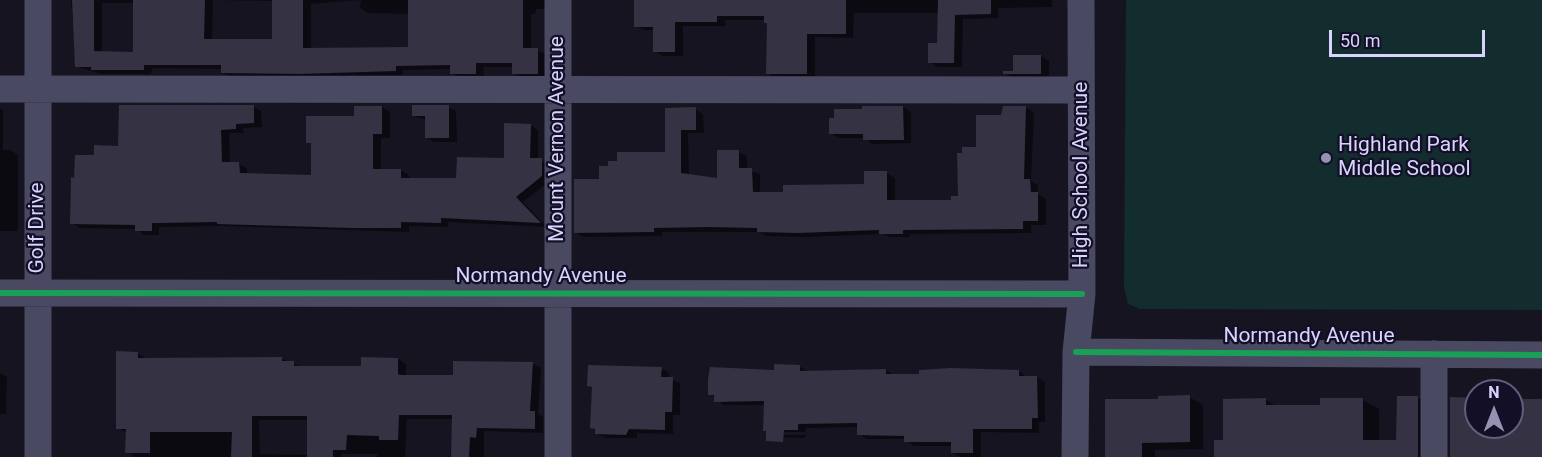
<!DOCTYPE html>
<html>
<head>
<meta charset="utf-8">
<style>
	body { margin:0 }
	#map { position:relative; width:1542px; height:457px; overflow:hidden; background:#161421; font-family:Roboto,sans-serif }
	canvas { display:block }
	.north { position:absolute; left:1464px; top:379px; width:60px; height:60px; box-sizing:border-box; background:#130f26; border:2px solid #625e7d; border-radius:50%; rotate:0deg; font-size:16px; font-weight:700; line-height:24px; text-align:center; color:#d9d4ff }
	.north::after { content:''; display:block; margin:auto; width:21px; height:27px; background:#9591b1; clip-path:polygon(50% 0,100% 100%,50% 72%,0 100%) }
	.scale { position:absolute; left:1329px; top:30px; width:156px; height:27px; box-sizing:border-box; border:3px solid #d9d4ff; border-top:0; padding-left:8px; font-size:18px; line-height:21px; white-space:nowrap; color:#d9d4ff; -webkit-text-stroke:4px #130f26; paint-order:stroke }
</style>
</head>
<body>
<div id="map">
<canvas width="1542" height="457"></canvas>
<div class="north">N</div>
<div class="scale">50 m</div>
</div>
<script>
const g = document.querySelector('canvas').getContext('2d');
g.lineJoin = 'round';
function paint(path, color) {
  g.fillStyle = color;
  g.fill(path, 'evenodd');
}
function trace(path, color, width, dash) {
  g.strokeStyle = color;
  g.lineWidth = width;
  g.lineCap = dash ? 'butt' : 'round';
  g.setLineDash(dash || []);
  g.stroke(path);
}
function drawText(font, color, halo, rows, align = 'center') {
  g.font = font + ' Roboto,sans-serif';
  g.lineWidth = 4.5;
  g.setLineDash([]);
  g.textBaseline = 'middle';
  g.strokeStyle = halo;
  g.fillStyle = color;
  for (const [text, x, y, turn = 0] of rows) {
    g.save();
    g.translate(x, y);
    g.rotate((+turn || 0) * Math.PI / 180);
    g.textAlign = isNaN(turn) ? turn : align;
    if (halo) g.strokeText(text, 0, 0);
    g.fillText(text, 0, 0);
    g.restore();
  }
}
paint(new Path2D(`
	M1126 0H1542V310L1140 309 1128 304 1124 287Z`), '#132c2d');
paint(new Path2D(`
	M71 0H545V9H536L535 14H531V49L546 54V78H522L514 73V67H483L484 78H460L452 73V69L403 70V75L231 77 222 73 223 69 152 68 151 74H101L76 66ZM213 0 274 1V41H212ZM361 0 360 8 368 13 410 14 409 49 311 50V4ZM102 3H134V53H102Z
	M636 0H1052V7L998 8 999 18 963 19 962 67H938L930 62 939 45V13H854L853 38 815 37V78H775L767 73 768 24 766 20H725V26H683V56H663L654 51V30H644L635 26Z
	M1041 56 1049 61V78H1013L1005 73 1015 72Z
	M253 106 261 111 262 127 243 128 244 133H229L230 164H239L247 168V175L313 176V145L307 142 382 107 390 112V138H381V170H401L409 175V179H457L505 160 530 125 538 130V160L550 164V181L523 202 547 227 448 222V227L409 226V232L223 226 159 227V235H144L136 229 80 228 72 223 75 179 95 157 119 147Z
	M448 107 456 111 457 142H434L426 137V120L413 116Z
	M903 107 911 112V143L872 144 864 138H839L830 133Z
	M1025 107 1034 112 1031 181 1038 185V194L1046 199V225H1031V233L910 234V237H889L883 234 807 237 766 236 759 232H662V236L583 237 575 232 609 168 667 153V109H695L703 114 704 133H688L689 176 719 179 739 152 747 156V170L760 174V194L866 185 887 173 895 178V202H952L959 197 977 149 1002 117Z
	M0 108 3 110V150H10L18 155V231H0Z
	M137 353 146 358 282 359 302 367H363V359H398L406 364V376L454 377 533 364 541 368 538 414 543 417V433L484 431V457H450V451H453L454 419H407L405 457H377V454H341V457H135L127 452 126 432 118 428ZM259 420H309V455L260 454Z
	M799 366 807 371 886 370 894 375 1019 371 1027 377H1037L1045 382V422H1039V433L981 432V457H961L952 452V446H914L905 439H867L858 434 859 427 806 428 805 438 776 437 772 435H805V432H771L765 405H724L710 394Z
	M661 368 669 373V378L680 383V415H673V434L637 433V438H605L596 433 592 427 594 388 589 386Z
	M0 373 7 377 6 414H0Z
	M1189 397 1203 405V449L1155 450V457H1106L1159 401Z
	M1418 398 1434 407V457H1216L1225 441 1266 400 1278 407 1322 406V400H1363L1379 409V441H1398Z`), '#0007');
paint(new Path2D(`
	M72 0H94V51L133 52V0H205L204 39H272V0H303V48L408 47V0H523V48H538V74H512V63H476V74H450V65L396 66V71L300 74 221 73V65H144V70H91V67H75Z
	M634 0H846V34H807V74H766L767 23H764V16H717V22H675V52H653V27H634Z
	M938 0H991V14L955 15 954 63H928V43H937Z
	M1013 55H1041V74H1003V71H1013Z
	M119 105H254V123L236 124V129L221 130 222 162H239L240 173 311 175V143H306V116H354V106H382V134H373V169H401V178H456L457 157 504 158V123L531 124 530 158H542V176L516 197 541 223 441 218V223L401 222V228H352L217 224V222L159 223H152V231H135V225L70 224 71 177 74 178 75 155H94V145L118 146Z
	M412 105H449V138H425V116H412Z
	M862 106H903L904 140H863V134H829V118H834V109H862Z
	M1003 106H1026L1024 179H1030L1031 192H1038V221H1023V229L903 230V234H879V230L798 233 757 232V228L708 227 654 228V232L574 233V179H599V166H608V161H617V152H665V108L696 107V130H681V173L717 178V150H739V168H752L753 192H783V185L864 184V171H887V200H951V196H958L957 153H962V147H976V115H1001Z
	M116 351 138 352V358L282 357V361H294V366H361V357L398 358V374L400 375H453V361L533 362 530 411H535V429L477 428 476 438 470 437 469 457H451L452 415H399L398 440H379V436L347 435 346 450H333V457H307V416H252V457H231L232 432H150V453H125L126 429H116Z
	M774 364 800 365V371L886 369V374H919V370L951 368 1019 370V376H1037L1038 418H1032V429H973V453H951V442H904V436L857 435V423L798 424V430H784L783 442 766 441V431H763L764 401 714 402V395H708V379L710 367 774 370Z
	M588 365 662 367 661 377H673L672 412H665V430L629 429 626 435 595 434V429L590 428 592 387 587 386Z
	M1190 395V442L1142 443V457H1105V399H1158V396Z
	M1397 396H1418V457H1214V440H1223V399L1266 398V405H1320V398H1363V440H1396Z
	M1450 397 1476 398V427H1512V399H1542V457H1450Z`), '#343243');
trace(new Path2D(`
	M0 89 1081 90
	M0 293 1082 294
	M1076 352 1542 355
	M38 457V0
	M558 457V0
	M1075 457 1076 352 1082 294 1081 0
	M1434 457V354`), '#4a4962', 27);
trace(new Path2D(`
	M0 293 1082 294
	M1076 352 1542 355`), '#1a9f57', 6);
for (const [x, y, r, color] of [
	[1326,158,6,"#9591b1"]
]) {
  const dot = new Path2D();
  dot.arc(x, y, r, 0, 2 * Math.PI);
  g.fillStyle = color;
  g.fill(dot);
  trace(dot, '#130f26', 2);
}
drawText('21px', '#d9d4ff', '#130f26', [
	["Mount Vernon Avenue",558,139,-90],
	["High School Avenue",1082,175,-90],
	["Golf Drive",38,228,-90],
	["Normandy Avenue",541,277],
	["Normandy Avenue",1309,337]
]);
drawText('21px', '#d9d4ff', '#130f26', [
	["Highland Park",1338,146],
	["Middle School",1338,170]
], 'left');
</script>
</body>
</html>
